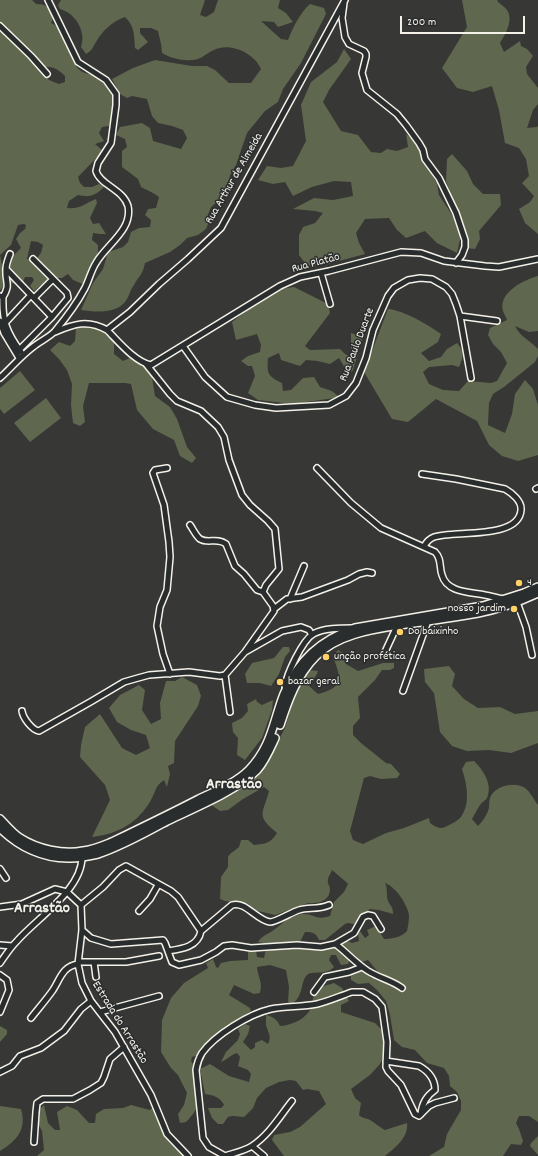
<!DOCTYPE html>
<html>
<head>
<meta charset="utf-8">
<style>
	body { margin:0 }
	#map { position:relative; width:538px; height:1156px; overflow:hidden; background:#373735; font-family:Dekko,sans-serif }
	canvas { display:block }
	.scale { position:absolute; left:400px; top:16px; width:125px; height:18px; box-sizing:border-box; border:2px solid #f4f1e8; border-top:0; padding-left:5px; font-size:12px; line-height:14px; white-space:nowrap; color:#f4f1e8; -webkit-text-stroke:3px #2a2d2e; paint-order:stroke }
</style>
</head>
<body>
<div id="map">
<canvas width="538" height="1156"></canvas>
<div class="scale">200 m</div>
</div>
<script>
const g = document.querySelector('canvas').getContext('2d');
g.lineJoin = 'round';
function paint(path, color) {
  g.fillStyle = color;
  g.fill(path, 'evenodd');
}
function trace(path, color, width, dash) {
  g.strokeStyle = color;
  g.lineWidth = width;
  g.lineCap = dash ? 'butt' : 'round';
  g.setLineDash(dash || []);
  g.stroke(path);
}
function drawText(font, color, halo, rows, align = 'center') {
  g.font = font + ' Dekko,sans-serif';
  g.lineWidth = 3;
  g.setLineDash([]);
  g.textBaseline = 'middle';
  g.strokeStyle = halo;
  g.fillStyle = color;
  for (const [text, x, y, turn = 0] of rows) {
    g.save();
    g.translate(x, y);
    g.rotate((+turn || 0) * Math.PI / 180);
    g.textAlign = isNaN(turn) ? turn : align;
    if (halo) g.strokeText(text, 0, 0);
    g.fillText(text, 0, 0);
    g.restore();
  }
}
paint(new Path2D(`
	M0 0H32L36 4C45 4 49 7 55 14L51 23C65 29 74 47 80 61L76 66C84 77 93 72 103 79 117 87 115 114 109 126L102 127 99 133 104 141 95 144 102 150 101 153 78 177 80 183 84 187H92L99 184 105 186C96 195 91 198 78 195L69 201 67 208C82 209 83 204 96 199L97 203 90 218 93 224 99 223 106 234H100L93 233 92 240 98 245C99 259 92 274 83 284L73 280 68 274 62 278H51L37 258 41 253 43 245 38 242 31 241 27 259 34 261 49 279 34 291 30 286 34 280 32 277H25L23 282 21 284 11 283 8 277 12 257 21 248 16 239 20 233 25 229 26 225 24 224 18 225 11 245 0 255V28L28 55 49 80 59 84 65 82V76C58 69 52 66 42 67L0 24Z
	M61 0H205L200 15 206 17 214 12 218 0H280L278 8 286 13 293 22 278 27 274 22 261 21 281 39 288 40C293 27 300 13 310 4L324 8 326 14 301 63 283 89 278 102 265 111 247 133 236 165 230 175 227 190 217 202 211 207 207 217 208 224 206 229 198 235 187 238 180 245 170 252 145 263C142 276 140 274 134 285 130 290 129 297 125 302 115 314 95 312 81 310L93 283 103 269 108 252 123 247 128 242 131 232 139 228 150 227 151 220 145 215 148 209 156 208 159 197 153 193 141 187 138 179 122 167V151L127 147 125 139 116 135 120 127 142 123 150 128 153 141 181 149 187 138 183 130 172 126 158 123 152 116 147 99 132 96 127 98 120 94 112 79 133 68 155 60 192 66H207L215 70 229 83H251L261 69C254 53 230 42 214 50 208 52 204 57 198 59 186 62 172 59 162 53L161 44 158 31 151 28H140V33L148 42 138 50 135 48C134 37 135 26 125 17 113 21 102 31 96 42 92 48 93 50 86 54L81 47C82 43 83 38 82 34 80 22 71 12 60 9L58 5Z
	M462 0H498L497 1C500 4 505 7 507 10 514 20 505 35 500 43L504 52 520 41 521 46 527 49 533 56 526 67 527 74 538 88V104L533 110 527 128 537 127 538 126V234L525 223 519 209 530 202 534 196 522 183 529 176 526 159 519 148 505 143 499 110 492 86 473 92 457 88 442 68 467 27Z
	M344 49 351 59 329 90 323 102 341 131 358 135 371 152 381 153 387 149 397 151 408 147 406 134 414 140 437 184 439 195 454 218 461 235 457 253 437 243 425 231 406 238 397 230 389 218 365 219 356 233 359 243 365 254 328 264 307 266 299 255V235L303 227 315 223 323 213 315 211 293 209 314 198 333 200 353 196 351 182 334 181 312 187 293 196 285 182 273 184 258 180 267 166 281 168 293 166 306 141 301 105 311 82 337 62Z
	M452 154 467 171 473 184 483 194H500L501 205 479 231 480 239 475 249 467 248V238L463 223 452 198 446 181 447 159Z
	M0 255 3 270V287L0 290Z
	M538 276V331L529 332 515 326C520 337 530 340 538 349V356L535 362 504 387 493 394 489 403 488 425 505 433 512 414 515 394 525 380 533 389 538 405V455L518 461 502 456 489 445 477 421 436 399 408 422 392 419 364 372 388 309C403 310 429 325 441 334L438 342 421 353 429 361 441 357 447 349 457 343C465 352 463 357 459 367L452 365 429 367 423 372 429 384 443 390 459 391 468 381 491 383 497 381 507 363 501 352 493 344 488 335 490 328 507 320C506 317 504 314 503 311 498 292 524 280 538 276Z
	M294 287 328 304 330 313 305 346 310 350 340 349 345 354 351 357V333L363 337 353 370 346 378 345 368 339 358 330 364 317 361 306 360 300 366 281 360 279 353 268 358C267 373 267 376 282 383L283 391 291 390 303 378 314 377 320 387 332 391 338 396 335 398 292 404 258 400 248 393 255 376 252 366H248L241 361 248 356 260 352 261 345 257 334 236 340 232 322 246 311 281 289Z
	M78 326C91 326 103 328 114 338V354L123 361 132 357 151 371 155 396 170 407 177 419 187 447 196 458 192 463 180 456 174 440 153 429 137 410 131 384 125 383H89L83 406 85 422 80 426 73 423 71 405 72 384 67 370 59 359 50 350 59 342 70 346 75 341 76 328Z
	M20 371 35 390 4 414 0 409V388Z
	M46 398 61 418 30 442 14 423Z
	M283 647H289L290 651 285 657 279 674 271 686 260 683H247L245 674 252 663 274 658Z
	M338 650 343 653 346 664 358 671 383 663H394V668L390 670H382L375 680 358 697 360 718 353 726V735L361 743 386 763 391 764 400 774 397 778 381 779 370 776 364 778 350 831 353 840 363 844 386 833 404 828 429 818 430 823C437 828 441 830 449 825 453 823 457 821 460 818 471 805 467 784 462 769L466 762 474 761C483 770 493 784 487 798 485 801 482 802 480 805 477 809 475 814 472 819L478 826C483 821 487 815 489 808 489 805 489 801 490 798 494 786 514 781 525 788 530 791 534 800 538 805V1122L529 1116H519L516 1123 519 1129 523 1141 521 1145 511 1144 503 1156H429L444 1147 447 1134 461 1110V1101L457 1092 450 1086 449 1076 444 1068 427 1063 415 1050 402 1047 394 1040 390 1015 386 1001 377 990 369 983 358 984 351 980V972C361 969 365 970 371 978L377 977 378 972 368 960 359 963 357 957 339 943 345 940 352 943 359 941 358 933 360 931 365 938 369 935 367 930 376 926 384 939C392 939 402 937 407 931 408 926 409 921 409 915 407 904 396 887 385 883 388 889 386 895 388 901 391 907 393 906 393 914L379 910 370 909 354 924 348 923 345 924 325 940H319C316 933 313 932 305 932L300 942 268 944 258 942C262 935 269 934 275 929 283 923 292 914 302 914 314 913 315 921 330 916L334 902 344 892 348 884 345 881 332 870C331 873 328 877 328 880 327 883 330 886 330 889 330 901 318 904 308 903L275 915 258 911 248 904 225 901 220 899 221 877 228 867V857L230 854 239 847 241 840H248L254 845C265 844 271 843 277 833 255 815 263 814 269 791L264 787 243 799 228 810 220 811 210 804 254 776 272 752 285 728 294 697 308 670 318 671 317 674 309 686 318 694C345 687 341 678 333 657Z
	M449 666 455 674 452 686 464 699 478 708 500 707 515 714 538 711V743L511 753 489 750 467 751 452 746 440 732 434 693 425 682 424 669Z
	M182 677 197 685 201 696 198 706 175 741 174 763 168 766 170 774 167 787 164 780C155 786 156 791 151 800 138 823 118 834 92 837L110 800 105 785 80 757 81 745 85 727 100 714 122 748 136 755 150 748 146 735 131 730 117 722 109 708 120 695 139 685 145 690 142 710 151 724 161 719 160 703 166 681H175Z
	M256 699 257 702 262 705 273 700 272 710 262 738 245 760 237 755 238 738 233 732 232 723 242 718 248 711 247 704Z
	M333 945 347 955 350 960 348 964 341 965 336 955H331L329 960 334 967C326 976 312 970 307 975 300 982 304 998 291 1004L288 1002 289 987 286 970 270 965 257 967C258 978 263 982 260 993L254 994 234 985 229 995 250 1008 251 1011 230 1025 199 1055 192 1057 191 1061C198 1071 201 1094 197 1107 195 1112 190 1118 186 1122L180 1123 178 1114 184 1105 187 1093 178 1075 171 1068 161 1052 162 1020 171 998 184 983 208 968 206 963 213 959 216 967 218 968 221 963 230 961 248 960V951L256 950 257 957 264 958 266 948 289 947 318 950Z
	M334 983 342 988 349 1001 341 1005V1012L375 1023 382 1030 385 1035V1053L380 1064 370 1075 351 1089 355 1098 361 1103 359 1115C362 1118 364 1118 368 1119 373 1121 379 1127 385 1130L407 1123C409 1137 395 1148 385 1156H284L272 1140 274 1135 290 1132 300 1127 326 1104 319 1091 307 1089 303 1090 296 1081 290 1080 279 1082 266 1088 257 1098 253 1108 244 1117C238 1117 234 1115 228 1117L223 1124H218L212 1118 208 1108H221L224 1105C220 1097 213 1095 205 1094L200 1069 210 1064 229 1076 249 1082 251 1074 248 1070 238 1066 240 1057 237 1053C230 1055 227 1060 221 1062L226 1052 238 1040 240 1034 238 1029 245 1024 250 1026 248 1034 243 1042 251 1050 255 1047V1043L262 1040 268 1044C272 1036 268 1033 266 1025 266 1022 266 1018 266 1015 273 1017 277 1019 280 1026 292 1025 308 1019 312 1005 313 1000 313 994 317 990 322 986 328 985 334 983Z
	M0 1026 7 1030V1034L0 1042Z
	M44 1105 48 1123 55 1130H60L57 1112 67 1106 77 1110 89 1123H95L96 1114 104 1109 123 1108 131 1105 150 1110 153 1107 160 1121 186 1156H37L44 1150 42 1131 37 1122 38 1111Z
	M0 1106 21 1109C27 1129 17 1141 0 1151Z
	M538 1136V1155L530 1146 531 1143Z`), '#5f674e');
const minor = new Path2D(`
	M344 3 342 18 345 37 349 44 364 51 366 54V57L362 73 367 90 397 114 406 125 419 143 423 150 425 159 439 178 456 213 465 240V247L462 255 456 263
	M0 26 31 56 47 74
	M6 269 52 317
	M321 273 330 304
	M0 296 3 297C2 321 7 333 21 352
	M3 297C11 284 5 283 6 269 6 264 8 259 10 254
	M34 298 52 280
	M460 316 497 321
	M0 321 4 333 19 358
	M5 323 31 295
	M107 330C118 341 135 362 151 365L280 286 300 277 329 271 401 252 421 253 444 261 485 266 499 267 538 259
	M55 332C74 324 88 319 107 330L130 312 159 284 188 259 221 228 345 0
	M183 346 205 377 227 397 255 405 276 408 329 405 346 396 356 383 366 358 373 330 388 296 394 288 408 280 420 278 432 279 446 287 452 294 456 304 460 316 471 378
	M19 350 52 317 68 298 67 293 33 259
	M146 364 170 394 177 401 201 411 218 427 224 437 229 460 242 495 250 505 268 521 275 529 279 569 266 585 263 592 273 606 274 611 245 652
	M0 378C11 368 21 356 33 347 40 341 50 337 55 331 66 318 77 303 85 288 89 280 91 271 96 263 106 245 133 230 128 206 123 189 100 185 96 171L98 163 111 143 116 105V94L106 80 78 62 48 0
	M167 468 155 470 153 473 164 505 169 542 170 557 167 590 160 607 157 626 163 654 170 674
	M317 468 351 503 381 528 435 552C442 559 439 567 442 575 447 593 470 592 485 595 491 596 497 598 503 599
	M422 474 456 479 505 489C512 493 522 501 521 510 519 540 453 530 434 537 429 539 426 542 424 547
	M536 489 538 488
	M190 525C193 529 196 536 200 539 208 544 217 537 226 544L235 566 244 574 257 590 263 592
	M290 599 304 566
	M517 602 526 627 532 655
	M274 609 287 599 302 597 348 580 359 574 367 572 372 573
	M384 654 397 626
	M225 675 230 712
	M285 686C287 674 302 641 313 634 324 628 340 628 352 628
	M403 691 428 621
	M22 711C23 718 32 730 39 731L92 701 124 682 138 678 149 675 189 672 220 676 225 675 245 652 282 631 301 627 309 630 312 635
	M0 869 6 878
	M81 905 103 887 119 870 126 866 171 891 178 897 201 931
	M0 907 22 904 55 889 67 892 81 905 82 930 78 964 82 983 91 1001 115 1032 151 1095 167 1134 188 1156
	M139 911 150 899 158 885
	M82 930 91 938 111 944 163 940 165 943 172 962 179 965 201 960 216 952 224 946 232 945 251 948 297 945 321 947 335 944 354 933 363 917 368 915 373 916 381 929
	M335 944 338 946C348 954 357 964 368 971 379 978 391 980 402 988
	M0 945 12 946
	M168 951C182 949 198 947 201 931L232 905C246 901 256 920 270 922 276 922 292 912 299 910 309 907 317 910 329 905
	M79 962H126L159 956
	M94 962 96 977
	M0 963C5 956 10 948 17 941 37 918 82 890 82 857
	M0 975 7 980 9 990 0 1012
	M314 992 325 977 349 972 362 967
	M100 1012 159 996
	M31 1018C38 1009 46 1000 53 990 60 979 63 966 78 964
	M386 1061 419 1066C428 1071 435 1079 435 1090 426 1096 422 1103 421 1114
	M0 1072 12 1066 20 1056 41 1048 64 1031 81 1009 91 1001
	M292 1101C280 1116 269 1135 252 1146 244 1151 234 1153 225 1156L209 1147 203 1138 196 1070C197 1064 199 1058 202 1053 215 1035 249 1014 271 1009 286 1006 302 1007 317 1004 329 1001 340 996 352 992H363L375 999 382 1007 387 1042 386 1067 388 1071 401 1085 415 1114 419 1116 429 1106 435 1103 454 1098
	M34 1142 36 1112 37 1103 43 1099H73L90 1090 101 1083 104 1077 110 1059 124 1047
	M252 1146 264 1156`);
const highway = new Path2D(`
	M280 725C288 700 297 675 316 656 339 633 375 629 406 624 430 621 454 617 478 613 499 609 519 602 538 593
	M0 819C6 825 12 833 20 838 37 849 63 855 83 851 93 850 102 846 112 842 141 828 170 814 199 799 216 791 236 783 249 770 272 746 273 722 284 694 298 660 321 640 355 628L483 606 524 593 538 587
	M0 828C19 847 44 859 71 858 80 858 89 856 98 854 122 846 145 833 167 821 194 808 236 791 257 770 265 761 270 749 275 738`);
trace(minor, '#f4f1e8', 8);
trace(highway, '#f4f1e8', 10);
trace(minor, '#2a2d2e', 5);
trace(highway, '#2a2d2e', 7);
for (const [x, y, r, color] of [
	[519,583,4,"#ffd166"],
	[514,609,4,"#ffd166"],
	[400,632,4,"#ffd166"],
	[326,657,4,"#ffd166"],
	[280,682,4,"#ffd166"]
]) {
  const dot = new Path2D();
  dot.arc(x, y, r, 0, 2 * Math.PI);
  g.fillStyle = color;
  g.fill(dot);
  trace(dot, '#2a2d2e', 1.5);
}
drawText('12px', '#f4f1e8', '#2a2d2e', [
	["Rua Arthur de Almeida",235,179,-60],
	["Rua Platão",316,264,-15],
	["Rua Paulo Duarte",358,345,-69],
	["Estrada do Arrastão",119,1023,58]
]);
drawText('12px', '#f4f1e8', '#2a2d2e', [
	["4",527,583],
	["nosso jardim",506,609,"right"],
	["Do baixinho",408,632],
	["unção profética",334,657],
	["bazar geral",288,682]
], 'left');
drawText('bold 16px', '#f4f1e8', '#2a2d2e', [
	["Arrastão",234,786],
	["Arrastão",42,910]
]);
</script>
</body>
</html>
